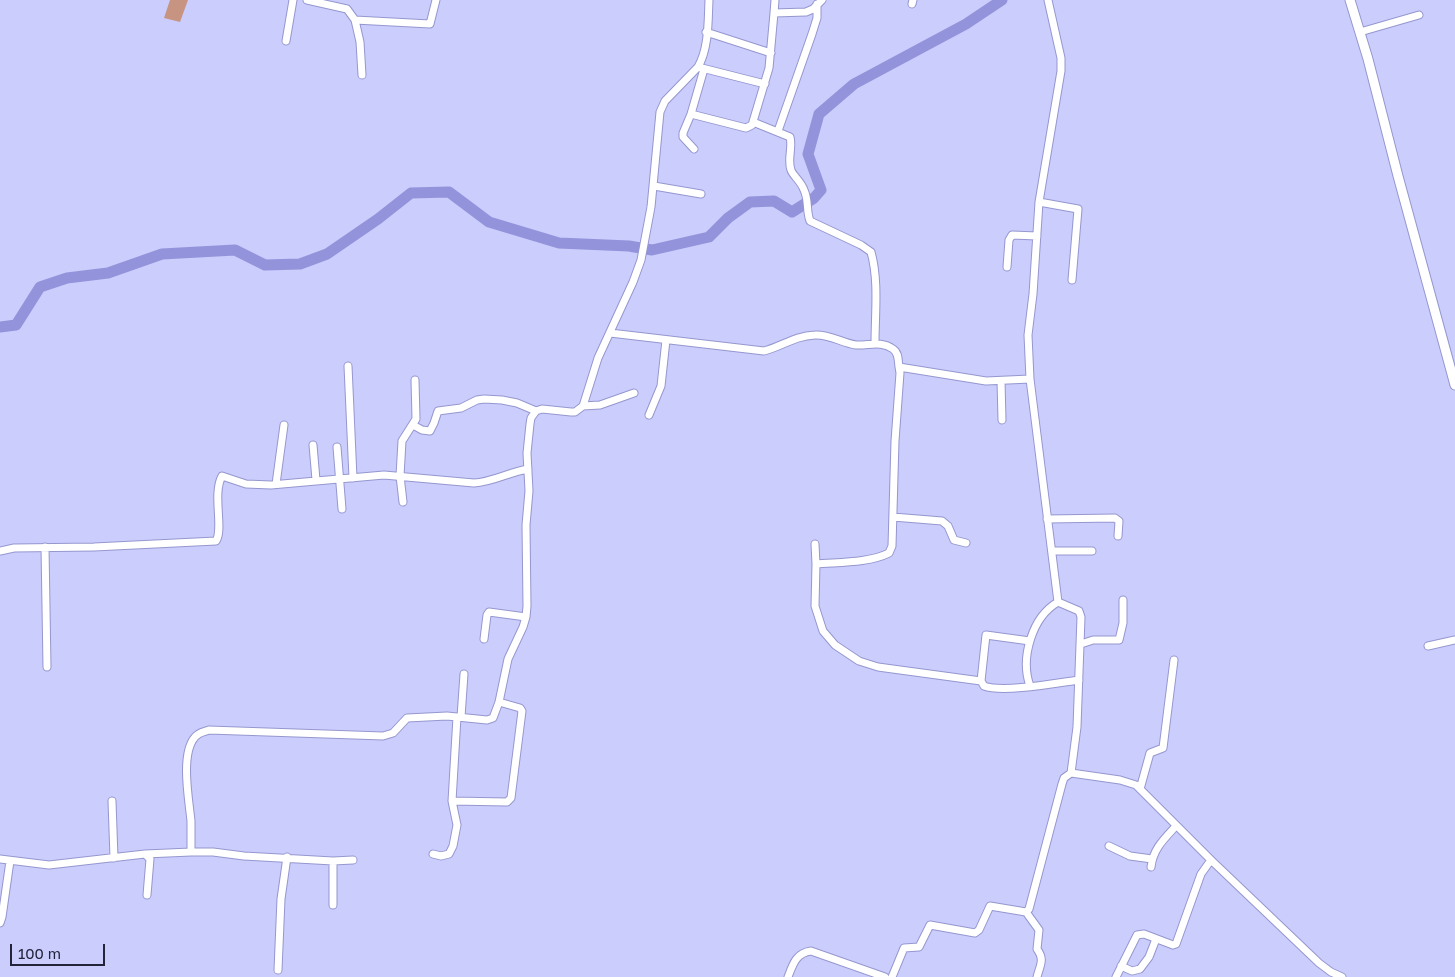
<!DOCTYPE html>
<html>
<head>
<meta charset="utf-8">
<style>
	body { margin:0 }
	#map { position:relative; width:1455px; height:977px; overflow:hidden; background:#cbcdfd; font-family:"Golos Text",sans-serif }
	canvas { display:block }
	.scale { position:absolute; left:10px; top:944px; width:95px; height:22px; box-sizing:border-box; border:2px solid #23233a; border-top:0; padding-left:6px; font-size:15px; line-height:18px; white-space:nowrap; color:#23233a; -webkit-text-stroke:4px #cbcdfd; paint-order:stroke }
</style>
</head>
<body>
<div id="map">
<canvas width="1455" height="977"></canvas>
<div class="scale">100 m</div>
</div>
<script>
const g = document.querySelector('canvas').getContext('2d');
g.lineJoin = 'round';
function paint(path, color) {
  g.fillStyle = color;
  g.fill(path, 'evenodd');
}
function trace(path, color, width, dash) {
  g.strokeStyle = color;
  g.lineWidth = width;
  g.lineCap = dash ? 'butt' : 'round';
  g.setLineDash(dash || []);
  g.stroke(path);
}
paint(new Path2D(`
	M170 0H188L180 22 164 18Z`), '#c69480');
trace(new Path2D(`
	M0 327 16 325 40 287 67 278 108 273 162 254 235 250 265 265 300 264 327 254 378 219 411 193 449 192 489 222 559 243 629 246 652 250 709 237 728 218 750 202 774 201 792 212 814 198 821 190 808 154 819 114 854 84 966 24 1002 0`), '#9293da', 11);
const minor = new Path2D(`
	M307 0 347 9 355 20 430 24 436 0
	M912 4 913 0
	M774 13 775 0
	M355 20 360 42 362 75
	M706 32 771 53
	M1360 32 1419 15
	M286 41 293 0
	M698 67 765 84
	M691 114 704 69
	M753 122 790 137C793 148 787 159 791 170 793 176 801 181 804 190 809 200 806 211 810 221L861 245 871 252C879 281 875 313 875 343
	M778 131 812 34 817 18V4
	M694 149 683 137V133L691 114 746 128 752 125 769 68 774 13 806 12 813 9 822 0
	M654 186 701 194
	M1039 202 1078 209 1072 280
	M1007 267 1009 240 1012 235 1037 236
	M610 333 764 351C783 346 794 336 815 335 829 334 842 343 856 345 868 346 881 340 893 349 899 353 898 360 899 367L986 381 1030 379
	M348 366 353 478
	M899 367 900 373 895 441 892 546 889 553C869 563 838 562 816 564L815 606 823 631 835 645 859 661 878 667 981 681
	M1001 381 1002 420
	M583 406 600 405 634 393
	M649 415 661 386 666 340
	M413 425 422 430 430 431 434 423 438 411 461 408 477 400 484 399 502 400 517 403 536 411
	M313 445 316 480
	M337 447 342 509
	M276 484 284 425
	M403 502 400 476 402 441 416 419 415 380
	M893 517 942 521 948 526 954 540 966 543
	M1047 519 1115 518 1119 521 1118 536
	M815 544 816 564
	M45 547 47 667
	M0 551 14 548 94 547 216 541C224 529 212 494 222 476L246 484 271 485 384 475 474 483C493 482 509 472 528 469
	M1052 551H1092
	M484 639 487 615 489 612 526 617
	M1030 641 986 635 981 681 984 686C1003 693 1057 683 1079 680
	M1081 644 1093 640H1119L1123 623V600
	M1428 646 1455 640
	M1030 686C1020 658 1032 617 1058 602
	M461 717 464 674
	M1071 773 1120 780 1136 785 1211 860
	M1140 789 1150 753 1163 748 1174 660
	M112 801 114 858
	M452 801 507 802 511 798 522 711 520 708 499 702
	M1109 846 1130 856 1152 859
	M145 854 191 852
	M433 854 441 856 449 854 453 846 457 825 452 801 457 717
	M0 859 49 865 145 854 150 859 147 895
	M333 861 353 860
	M1151 867C1153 849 1164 839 1176 826
	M333 905V861L244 856 213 852H191C191 842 191 831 191 821 189 800 180 754 195 737 199 732 204 732 209 730L383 736 393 733 407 718 447 716 487 720 493 718 499 702 508 659 523 627 526 617 527 606 526 525 529 491 527 453 530 424 531 418 536 411 542 409 571 412H575L583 406 598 358 633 282 641 260 651 207 660 112 665 101 698 67C709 48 708 21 709 0
	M1026 912 1039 930 1037 949C1045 960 1040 965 1037 977
	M0 923 2 917 10 861
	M1121 966 1132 971 1140 969 1149 957 1156 939
	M278 970 281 899 287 857
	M788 977C793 964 796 953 811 951L885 977
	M892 977 904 948 919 947 930 925 975 933 979 930 990 906 1026 912 1029 909 1062 784 1064 778 1071 773 1077 727 1081 617 1079 611 1058 602 1030 379 1028 335 1033 294 1039 202 1061 71V58L1048 0
	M1116 977 1137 935 1144 934 1173 945 1176 944 1201 874 1211 860 1319 963 1331 972 1342 977`);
const tertiary = new Path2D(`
	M1350 0 1368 59 1398 176 1455 385`);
trace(minor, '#9597cf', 9);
trace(tertiary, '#9597cf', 11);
trace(minor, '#fff', 7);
trace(tertiary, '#fff', 9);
</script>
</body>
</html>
